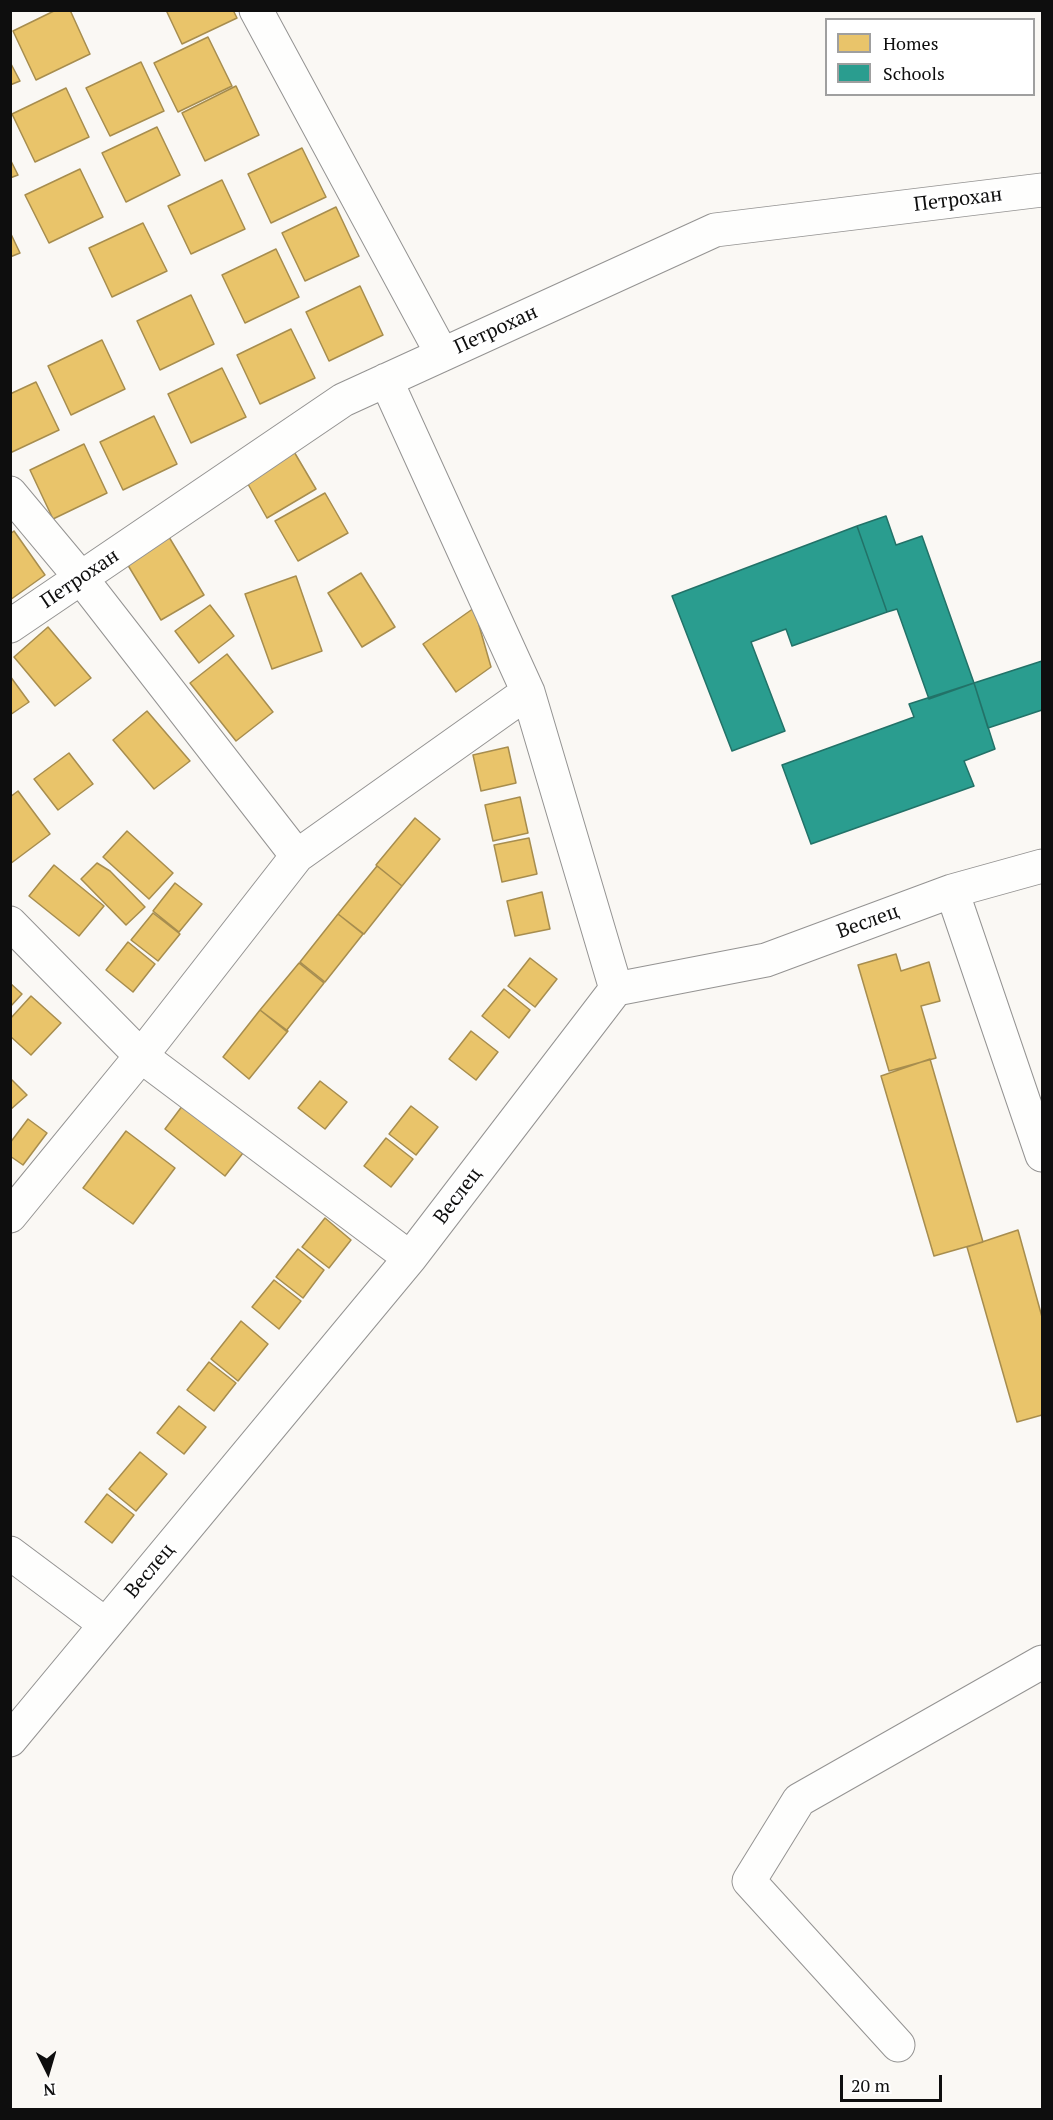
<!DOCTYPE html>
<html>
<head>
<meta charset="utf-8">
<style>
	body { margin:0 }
	#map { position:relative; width:1053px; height:2120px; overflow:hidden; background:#faf8f4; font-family:"PT Serif",serif }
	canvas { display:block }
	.frame { position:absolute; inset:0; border:12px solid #0e0e0e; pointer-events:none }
	.legend { position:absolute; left:825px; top:18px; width:210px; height:78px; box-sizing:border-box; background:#fff; border:2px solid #9f9f9f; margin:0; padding:8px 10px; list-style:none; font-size:18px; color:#0e0e0e }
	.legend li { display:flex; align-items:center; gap:12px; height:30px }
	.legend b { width:30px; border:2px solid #9f9f9f }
	.north { position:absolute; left:18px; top:2042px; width:60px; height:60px; -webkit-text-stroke:4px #fff; paint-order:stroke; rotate:175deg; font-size:16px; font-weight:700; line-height:24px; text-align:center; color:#0e0e0e }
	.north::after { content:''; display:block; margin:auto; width:21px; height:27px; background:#0e0e0e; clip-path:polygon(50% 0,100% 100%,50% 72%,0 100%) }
	.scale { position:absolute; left:840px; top:2075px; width:102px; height:27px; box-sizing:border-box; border:3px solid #0e0e0e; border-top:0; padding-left:8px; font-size:18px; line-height:21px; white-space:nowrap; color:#0e0e0e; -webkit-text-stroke:4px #fff; paint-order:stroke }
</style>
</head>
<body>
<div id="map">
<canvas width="1053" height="2120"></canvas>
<div class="frame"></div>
<ul class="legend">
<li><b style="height:16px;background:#e9c46a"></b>Homes</li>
<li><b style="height:16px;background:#2a9d8f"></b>Schools</li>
</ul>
<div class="north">N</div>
<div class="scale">20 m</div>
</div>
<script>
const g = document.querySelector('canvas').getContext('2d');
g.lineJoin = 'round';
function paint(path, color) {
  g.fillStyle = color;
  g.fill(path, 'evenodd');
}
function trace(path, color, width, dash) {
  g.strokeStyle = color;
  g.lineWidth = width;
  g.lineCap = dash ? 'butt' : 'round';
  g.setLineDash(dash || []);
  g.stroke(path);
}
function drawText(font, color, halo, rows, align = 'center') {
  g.font = font + ' "PT Serif",serif';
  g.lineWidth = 6;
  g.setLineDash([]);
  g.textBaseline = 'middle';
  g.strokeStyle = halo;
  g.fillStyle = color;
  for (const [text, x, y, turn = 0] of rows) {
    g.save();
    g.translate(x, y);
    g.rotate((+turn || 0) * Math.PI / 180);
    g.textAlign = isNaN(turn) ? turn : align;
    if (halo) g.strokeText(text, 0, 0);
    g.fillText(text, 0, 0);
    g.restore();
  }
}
const homes = new Path2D(`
	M56 10H70L90 54 36 80 13 31Z
	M166 10H233L237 18 182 44Z
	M208 37 232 86 178 112 154 63Z
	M10 62 20 81 10 85Z
	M141 62 164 111 110 136 86 88Z
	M236 86 259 135 205 161 182 113Z
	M66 88 89 137 35 162 12 114Z
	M157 127 180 175 126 202 102 153Z
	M302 148 326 197 271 223 248 174Z
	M10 159 18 175 10 178Z
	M80 169 103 217 49 243 25 195Z
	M222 180 245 229 191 254 168 206Z
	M336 207 359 256 305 281 282 233Z
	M143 223 167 271 112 297 89 248Z
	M10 232 20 253 10 257Z
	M276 249 299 297 245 323 222 275Z
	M360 286 383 335 329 361 306 312Z
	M191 295 214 344 160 370 137 321Z
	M291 329 315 378 260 404 237 355Z
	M102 340 125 389 71 415 48 366Z
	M222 368 246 417 191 443 168 394Z
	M36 382 59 430 10 453V394Z
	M154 416 177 464 123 490 100 442Z
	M84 444 107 493 53 519 30 470Z
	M293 450 316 489 267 518 244 477Z
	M325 493 348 533 298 561 275 521Z
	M14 531 45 575 10 600V534Z
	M169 537 204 595 161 620 126 562Z
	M361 573 395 627 362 647 328 593Z
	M296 576 322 651 272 669 245 594Z
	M210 605 234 636 199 663 175 631Z
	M474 608 491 667 456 692 423 644Z
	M48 627 91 678 55 706 14 657Z
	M227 654 273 712 236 741 190 683Z
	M10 676 29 702 10 715Z
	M147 711 190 761 154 789 113 740Z
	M508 747 516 783 481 791 473 755Z
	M69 753 93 784 58 810 34 779Z
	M18 791 50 834 10 864V797Z
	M520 797 528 833 493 841 485 805Z
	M415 818 440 839 402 886 376 865Z
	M127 831 173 873 149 899 103 857Z
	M529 838 537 874 502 882 494 845Z
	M97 863 110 871 145 907 126 925 81 879Z
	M54 865 104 906 79 936 29 896Z
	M377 866 402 886 364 934 338 914Z
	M175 883 202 904 179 932 153 911Z
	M542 892 550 929 515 936 507 901Z
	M153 913 180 934 158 961 131 940Z
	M338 914 363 934 325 982 300 962Z
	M128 942 155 964 133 992 106 970Z
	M896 954 901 971 929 962 940 1001 921 1006 936 1058 889 1071 858 965Z
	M530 958 557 979 535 1007 508 986Z
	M299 963 324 983 286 1031 260 1010Z
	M10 983 22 994 10 1007Z
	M504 989 530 1010 509 1038 482 1016Z
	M31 996 61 1023 31 1055 10 1036V1019Z
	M260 1010 288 1031 249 1079 223 1057Z
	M471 1031 498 1052 476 1080 449 1059Z
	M930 1059 983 1242 934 1256 881 1076Z
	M10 1078 27 1095 10 1110Z
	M320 1081 347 1102 325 1129 298 1108Z
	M189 1097 250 1144 225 1176 165 1129Z
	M411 1106 438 1127 416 1155 389 1134Z
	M28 1119 47 1133 23 1165 10 1156V1143Z
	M126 1131 175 1168 133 1224 83 1188Z
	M386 1138 413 1159 391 1187 364 1166Z
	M325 1218 351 1240 329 1268 302 1247Z
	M1018 1230 1042 1317V1415L1017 1422 967 1247Z
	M298 1249 324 1270 303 1298 276 1277Z
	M274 1280 301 1301 279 1329 252 1307Z
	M241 1321 268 1344 238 1381 211 1359Z
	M209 1362 236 1383 214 1411 187 1390Z
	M179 1406 206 1427 184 1454 157 1433Z
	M140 1452 167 1474 136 1511 109 1489Z
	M107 1494 134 1515 112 1543 85 1522Z`);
paint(homes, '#e9c46a');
trace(homes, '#a78d4e', 1.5);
const schools = new Path2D(`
	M886 516 896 545 922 536 974 683 929 699 897 609 887 612 857 526Z
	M857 526 887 612 792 646 786 629 751 642 785 731 732 751 672 596Z
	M1042 661V710L988 728 974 683Z
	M974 683 995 749 964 761 974 786 811 844 782 765 914 717 909 704Z`);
paint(schools, '#2a9d8f');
trace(schools, '#227268', 1.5);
const minor = new Path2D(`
	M256 10 442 354
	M386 380 528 692 616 989
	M10 493 81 578 297 856
	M10 626 343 400 715 230 1042 190
	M952 891 1042 1155
	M10 923 141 1056 410 1258
	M10 1216 141 1056 297 856 528 692
	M10 1553 105 1624
	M10 1740 410 1258 616 989 766 960 952 891 1042 866
	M898 2045 749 1881 799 1800 1042 1662`);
trace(minor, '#949392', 35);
trace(minor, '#fefefd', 33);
drawText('20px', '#0e0e0e', '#fff', [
	["Петрохан",958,200,-7],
	["Петрохан",496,330,-25],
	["Петрохан",80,579,-34],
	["Веслец",868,922,-20],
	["Веслец",458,1196,-53],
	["Веслец",150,1571,-50]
]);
</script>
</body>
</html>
